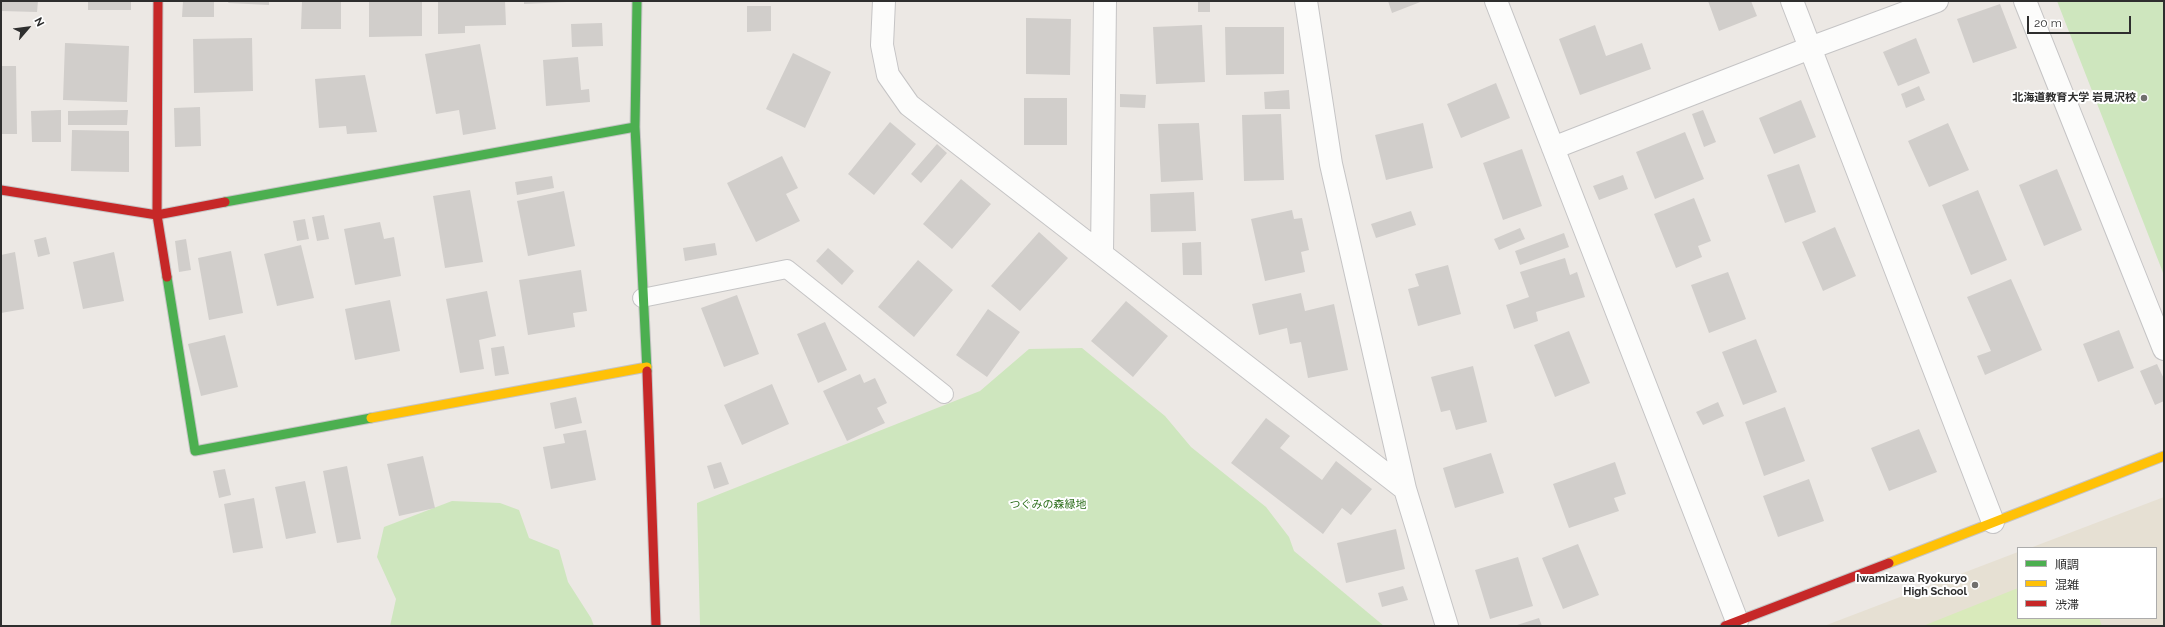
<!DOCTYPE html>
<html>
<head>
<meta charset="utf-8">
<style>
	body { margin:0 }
	#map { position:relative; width:2165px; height:627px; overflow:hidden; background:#ece8e4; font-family:Raleway,"Noto Sans JP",sans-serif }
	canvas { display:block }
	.frame { position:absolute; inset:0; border:2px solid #2e2e2e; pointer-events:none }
	.legend { position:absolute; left:2017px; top:547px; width:140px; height:72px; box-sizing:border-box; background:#fff; border:1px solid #ababab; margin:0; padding:5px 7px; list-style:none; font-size:12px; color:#2e2e2e }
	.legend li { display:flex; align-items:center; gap:8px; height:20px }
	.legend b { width:20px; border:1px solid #ababab }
	.north { position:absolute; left:8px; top:8px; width:40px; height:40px; -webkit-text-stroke:3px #fff; paint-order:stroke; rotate:62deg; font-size:11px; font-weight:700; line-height:16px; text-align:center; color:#2e2e2e }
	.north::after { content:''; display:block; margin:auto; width:14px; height:18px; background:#2e2e2e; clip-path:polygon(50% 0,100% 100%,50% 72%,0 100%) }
	.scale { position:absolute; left:2027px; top:16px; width:104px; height:18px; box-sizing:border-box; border:2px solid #2e2e2e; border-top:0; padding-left:5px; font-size:12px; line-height:14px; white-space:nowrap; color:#2e2e2e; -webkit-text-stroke:3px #fff; paint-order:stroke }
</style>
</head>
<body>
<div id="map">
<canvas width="2165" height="627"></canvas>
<div class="frame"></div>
<ul class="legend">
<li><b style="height:5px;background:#4caf50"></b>順調</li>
<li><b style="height:5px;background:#ffc107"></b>混雑</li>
<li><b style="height:5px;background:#c62828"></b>渋滞</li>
</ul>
<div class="north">N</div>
<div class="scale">20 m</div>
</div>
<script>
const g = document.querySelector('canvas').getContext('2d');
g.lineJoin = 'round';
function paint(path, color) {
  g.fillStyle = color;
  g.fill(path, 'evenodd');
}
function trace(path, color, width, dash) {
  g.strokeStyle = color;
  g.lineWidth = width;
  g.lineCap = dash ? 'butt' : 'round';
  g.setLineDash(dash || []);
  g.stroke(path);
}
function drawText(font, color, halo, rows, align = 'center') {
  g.font = font + ' Raleway,"Noto Sans JP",sans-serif';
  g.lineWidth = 4;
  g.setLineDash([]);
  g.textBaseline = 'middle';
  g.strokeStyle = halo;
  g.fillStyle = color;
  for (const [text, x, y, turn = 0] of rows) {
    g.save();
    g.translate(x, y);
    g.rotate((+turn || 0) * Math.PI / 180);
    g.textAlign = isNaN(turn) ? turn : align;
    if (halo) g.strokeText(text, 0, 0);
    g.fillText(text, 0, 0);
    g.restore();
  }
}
paint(new Path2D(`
	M2164 497V626H1824L2018 552V618H2156V548H2030Z`), '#e6e0d3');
paint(new Path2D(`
	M2057 1H2164V276L2162 270Z
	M1082 348 1165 416 1191 447 1266 507 1289 537 1294 551 1384 626H700L697 503 980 391 1029 349Z
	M452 501 500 503 519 510 529 538 559 550 568 582 591 618 594 626H390L396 599 377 557 384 527Z`), '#cee6be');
paint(new Path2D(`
	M2018 588V618H2099L2102 626H1923Z`), '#d9eabb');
paint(new Path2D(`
	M1 1H38L37 12 1 11Z
	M88 1H131V10H88Z
	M183 1 214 2V17H182Z
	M229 1H269V5L228 3Z
	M302 1H341V29H301Z
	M369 1H422V36L369 37Z
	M438 1H505L506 25 465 26V33L438 34Z
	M524 1H567V2L524 4Z
	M1198 1H1210V12H1198Z
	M1388 1H1423L1392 13Z
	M1708 1H1751L1757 16 1719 31Z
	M2000 4 2017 48 1973 63 1957 19Z
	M747 6H771V31L747 32Z
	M1026 18 1071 19 1070 75 1026 74Z
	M602 23 603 46 572 47 571 24Z
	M1202 25 1205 82 1156 84 1153 27Z
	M1595 25 1606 56 1642 43 1651 69 1580 95 1559 39Z
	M1225 27H1284V74L1226 75Z
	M252 38 253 91 194 93 193 39Z
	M1916 38 1930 73 1898 86 1883 52Z
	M65 43 129 46 127 102 63 100Z
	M480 44 496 129 463 135 459 110 436 114 425 54Z
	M793 53 831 72 805 128 766 109Z
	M578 57 581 90 589 89 590 102 546 106 543 60Z
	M1 66H16L17 134H1Z
	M365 75 377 132 347 134 346 126 319 128 315 79Z
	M1496 83 1510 118 1461 138 1447 104Z
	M1919 86 1925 100 1906 108 1901 94Z
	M1289 90 1290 109H1265L1264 92Z
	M1120 94 1146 95 1145 108 1120 107Z
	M1024 98H1067V145H1024Z
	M1801 100 1816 137 1774 154 1759 118Z
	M200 107 201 146 175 147 174 108Z
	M61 110V142H32L31 111Z
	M128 110 127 125H68V111Z
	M1703 110 1716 142 1704 147 1692 114Z
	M1281 114 1284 180 1244 181 1242 115Z
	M890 122 916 144 874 195 848 174Z
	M1199 123 1203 180 1161 182 1158 124Z
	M1423 123 1433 168 1386 180 1375 135Z
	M1948 123 1969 170 1929 187 1908 141Z
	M72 130 129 131V172L71 171Z
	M1685 132 1704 179 1655 199 1636 152Z
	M937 144 947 153 921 183 911 174Z
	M1522 149 1542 206 1503 220 1483 163Z
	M782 156 798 188 786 194 800 221 756 242 727 183Z
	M1799 164 1816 212 1785 223 1767 175Z
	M2057 169 2082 230 2044 246 2019 185Z
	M1623 175 1628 189 1599 200 1593 186Z
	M552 176 554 188 517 195 515 182Z
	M961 179 991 204 952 249 923 224Z
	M470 190 483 262 445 268 433 196Z
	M1978 190 2007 260 1971 275 1942 205Z
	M564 191 575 246 528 256 517 201Z
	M1194 192 1196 231 1151 232 1150 194Z
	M1694 198 1711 241 1698 246 1702 257 1676 268 1654 214Z
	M1292 210 1294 219 1302 218 1309 250 1301 252 1305 272 1265 281 1251 219Z
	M1411 211 1416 225 1376 238 1371 224Z
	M324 215 329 239 317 241 312 217Z
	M305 219 309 239 297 241 293 221Z
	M380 222 384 239 394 237 401 276 355 285 344 229Z
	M1835 227 1856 276 1823 291 1802 242Z
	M1520 228 1525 239 1499 250 1494 239Z
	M1039 232 1068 258 1020 311 991 286Z
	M1564 233 1569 247 1520 265 1515 251Z
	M46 237 50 254 38 257 34 240Z
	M186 239 191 270 179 272 175 241Z
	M1201 242 1202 275H1183L1182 243Z
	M715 243 717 255 685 261 683 248Z
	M301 245 314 298 277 306 264 254Z
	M828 248 854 271 842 285 816 261Z
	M231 251 243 313 209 320 198 258Z
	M15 252 24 309 1 313V255Z
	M114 252 124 301 83 309 73 262Z
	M1565 258 1570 275 1577 272 1585 297 1536 312 1538 321 1514 329 1506 305 1529 297 1520 272Z
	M918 260 953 290 914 337 878 307Z
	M1448 265 1461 314 1418 326 1408 289 1419 286 1415 274Z
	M581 270 587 311 573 313 575 327 528 335 519 280Z
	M1728 272 1746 319 1709 333 1691 285Z
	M2011 279 2042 350 1985 375 1977 356 1991 351 1967 297Z
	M487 291 496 336 479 340 484 369 460 373 446 299Z
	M1301 293 1305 311 1334 304 1348 370 1308 378 1301 342 1290 344 1287 328 1259 335 1252 304Z
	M737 295 759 354 724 367 701 308Z
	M390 300 400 351 355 360 345 309Z
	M1126 301 1168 336 1133 377 1091 341Z
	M988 309 1020 332 987 377 956 355Z
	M825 322 847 370 818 383 797 334Z
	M2119 330 2134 368 2098 382 2083 344Z
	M1569 331 1590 383 1555 397 1534 345Z
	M225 335 238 387 201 396 188 344Z
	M1756 339 1777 392 1743 405 1722 352Z
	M504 346 509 374 495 376 491 348Z
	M2157 364 2164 379V401L2155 405 2140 371Z
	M1473 366 1487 422 1456 430 1450 410 1441 412 1431 377Z
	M860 374 864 383 875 378 887 403 877 408 885 423 847 441 823 391Z
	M772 384 789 424 742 445 724 405Z
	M576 397 582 423 555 429 550 403Z
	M1718 402 1724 416 1703 425 1696 412Z
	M1785 407 1805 461 1764 476 1745 422Z
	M1266 418 1290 436 1280 448 1322 480 1336 461 1372 489 1351 515 1342 508 1323 534 1231 463Z
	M1919 429 1937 472 1889 491 1871 448Z
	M586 430 596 480 551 489 543 447 565 443 563 434Z
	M1491 453 1504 493 1455 508 1443 468Z
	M423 456 435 508 399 516 387 464Z
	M721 462 729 484 714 489 707 466Z
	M1615 462 1626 494 1614 498 1619 511 1569 528 1553 484Z
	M347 466 361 539 337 543 323 471Z
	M225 469 231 495 219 498 213 471Z
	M1809 479 1824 521 1778 537 1763 496Z
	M305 481 316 533 286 539 275 487Z
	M254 498 263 548 233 553 224 504Z
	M1396 529 1405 569 1346 583 1337 543Z
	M1578 544 1599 595 1563 609 1542 558Z
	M1518 557 1533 606 1490 619 1475 570Z
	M1403 586 1408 600 1382 607 1378 593Z
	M1539 618 1542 626H1514Z`), '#d1cecb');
const lane = new Path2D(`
	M642 298 787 269 944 394`);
const street = new Path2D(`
	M884 1 882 45 888 75 909 105 1405 489
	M1306 1 1331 164 1405 489 1447 626
	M1496 1 1737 621
	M1792 1 1993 522
	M2025 1 2164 349
	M1553 148 1810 48 1937 1
	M1102 253 1105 1`);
const fast = new Path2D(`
	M637 1 635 127 647 371
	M225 202 635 127
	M167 277 195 451 371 418`);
const slow = new Path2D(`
	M371 418 647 367
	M1889 563 2164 456`);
const jam = new Path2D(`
	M158 1 157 215 167 277
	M1 190 157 215 225 202
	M647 371 656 626
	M1725 626 1889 563`);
trace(lane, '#c5c4c5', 20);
trace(street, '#c5c4c5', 24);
trace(fast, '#c5c4c5', 11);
trace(slow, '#c5c4c5', 11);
trace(jam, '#c5c4c5', 11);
trace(lane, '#fcfcfb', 18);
trace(street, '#fcfcfb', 22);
trace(fast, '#4caf50', 9);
trace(slow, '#ffc107', 9);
trace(jam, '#c62828', 9);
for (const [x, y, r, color] of [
	[2144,98,4,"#706f6e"],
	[1975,585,4,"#706f6e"]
]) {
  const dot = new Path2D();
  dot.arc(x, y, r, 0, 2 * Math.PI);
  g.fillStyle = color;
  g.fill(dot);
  trace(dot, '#fff', 1.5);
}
drawText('bold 11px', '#2e2e2e', '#fff', [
	["北海道教育大学 岩見沢校",2136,98],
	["Iwamizawa Ryokuryo",1967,579],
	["High School",1967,592]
], 'right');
drawText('11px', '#2c6e1b', '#fff', [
	["つぐみの森緑地",1048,505]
]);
</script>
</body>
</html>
